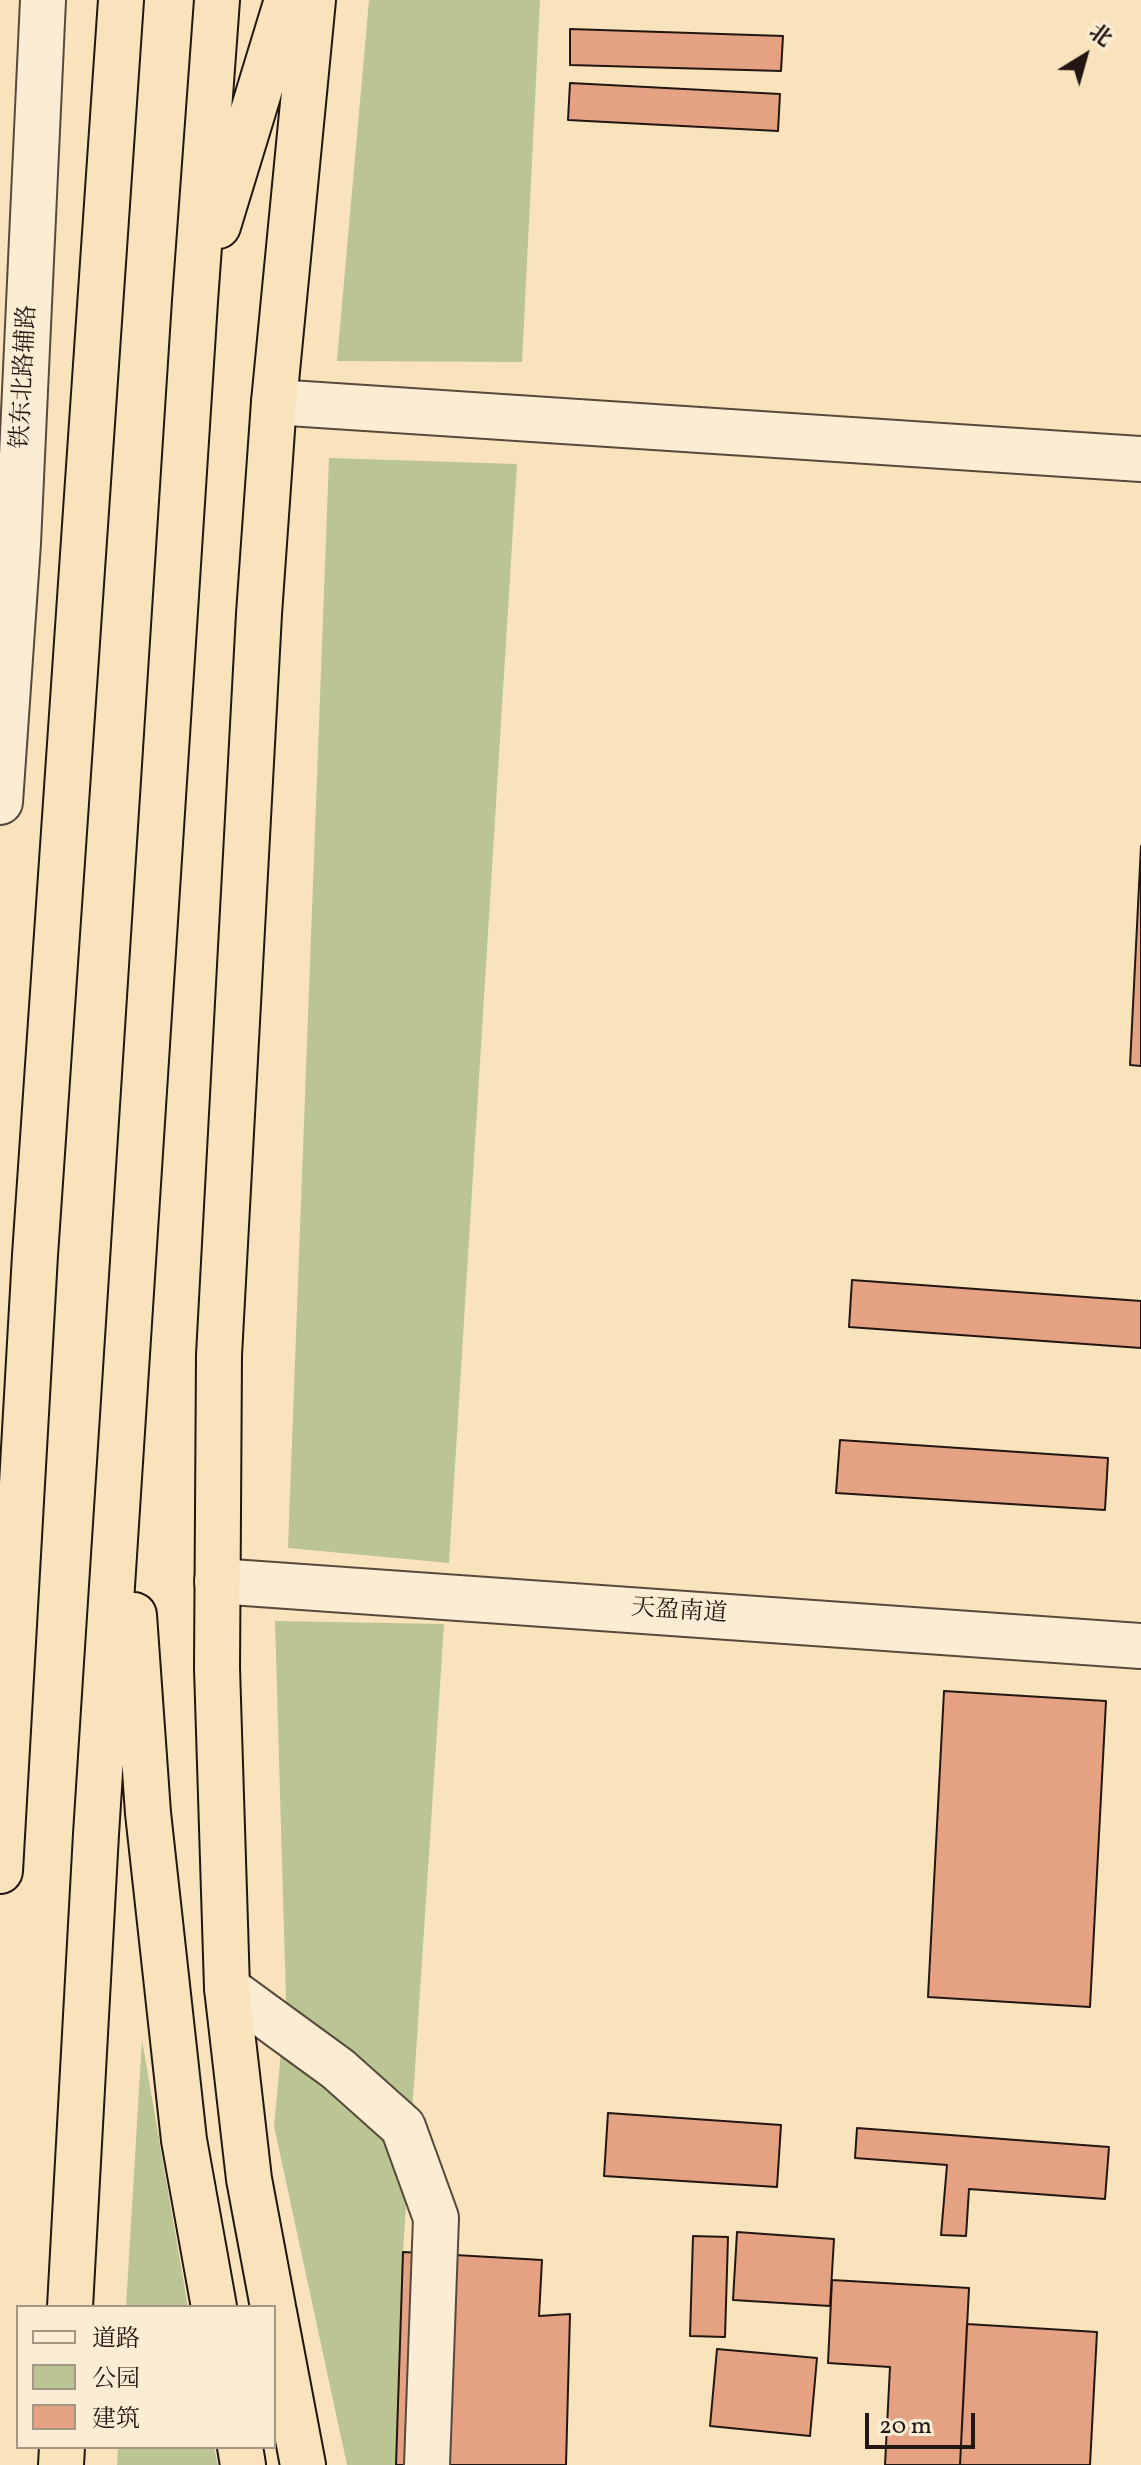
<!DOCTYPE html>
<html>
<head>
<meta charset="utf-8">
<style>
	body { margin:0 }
	#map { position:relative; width:1141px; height:2465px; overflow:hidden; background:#f9e3bd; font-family:Vollkorn,"Noto Serif SC",serif }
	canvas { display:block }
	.legend { position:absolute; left:16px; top:2305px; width:260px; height:144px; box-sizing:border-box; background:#fbedd4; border:2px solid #a49786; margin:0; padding:10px 14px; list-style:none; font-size:24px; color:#211611 }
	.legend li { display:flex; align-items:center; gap:16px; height:40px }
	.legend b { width:40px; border:2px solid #a49786 }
	.north { position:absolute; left:1045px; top:16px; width:80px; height:80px; -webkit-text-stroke:6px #fbedd4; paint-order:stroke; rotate:37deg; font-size:22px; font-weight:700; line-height:32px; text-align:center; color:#211611 }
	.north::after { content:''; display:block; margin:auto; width:28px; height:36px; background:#211611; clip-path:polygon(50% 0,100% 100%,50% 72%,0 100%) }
	.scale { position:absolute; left:865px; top:2413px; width:110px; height:36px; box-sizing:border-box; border:4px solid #211611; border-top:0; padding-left:10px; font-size:24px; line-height:28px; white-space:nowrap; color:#211611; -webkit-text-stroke:6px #fbedd4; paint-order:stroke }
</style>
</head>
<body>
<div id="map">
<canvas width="1141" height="2465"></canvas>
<ul class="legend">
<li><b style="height:10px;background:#fbedd4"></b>道路</li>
<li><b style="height:22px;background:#bbc493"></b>公园</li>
<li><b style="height:22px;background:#e5a283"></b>建筑</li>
</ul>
<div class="north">北</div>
<div class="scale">20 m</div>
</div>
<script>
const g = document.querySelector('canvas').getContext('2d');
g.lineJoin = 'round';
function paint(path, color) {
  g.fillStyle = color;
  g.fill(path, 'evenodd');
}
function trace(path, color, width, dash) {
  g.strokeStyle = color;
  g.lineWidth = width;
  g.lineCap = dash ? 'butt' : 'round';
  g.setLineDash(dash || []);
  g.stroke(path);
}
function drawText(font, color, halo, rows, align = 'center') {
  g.font = font + ' Vollkorn,"Noto Serif SC",serif';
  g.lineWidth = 8;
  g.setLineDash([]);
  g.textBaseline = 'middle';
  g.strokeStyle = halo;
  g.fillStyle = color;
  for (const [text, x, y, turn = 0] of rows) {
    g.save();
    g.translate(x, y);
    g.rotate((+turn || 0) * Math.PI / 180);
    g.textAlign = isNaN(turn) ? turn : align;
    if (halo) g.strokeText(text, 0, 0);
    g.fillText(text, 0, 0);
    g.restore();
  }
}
paint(new Path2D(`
	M369 0H540L522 362 337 361Z
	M329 458 517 464 449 1563 288 1548Z
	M275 1621 444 1624 403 2252 396 2465H347L274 2126 286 1999Z
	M142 2040 188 2307H126Z
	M118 2447H214L218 2465H117Z`), '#bbc493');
const building = new Path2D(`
	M570 29 783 36 781 71 570 65Z
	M570 83 780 94 778 131 568 120Z
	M1141 846V1066L1130 1065Z
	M852 1280 1141 1301V1348L849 1327Z
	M840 1440 1108 1458 1105 1510 836 1493Z
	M944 1691 1106 1701 1090 2007 928 1997Z
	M608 2113 781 2125 777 2187 604 2176Z
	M857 2128 1109 2147 1105 2199 969 2189 966 2236 941 2235 947 2165 855 2158Z
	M737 2232 834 2239 830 2306 733 2300Z
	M693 2236 728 2237 725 2337 690 2336Z
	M403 2252 542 2260 539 2316 570 2314 566 2465H396Z
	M832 2280 969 2288 960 2465H885L890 2367 828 2363Z
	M967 2324 1097 2332 1090 2465H960Z
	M717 2349 817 2358 810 2436 710 2426Z`);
paint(building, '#e5a283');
trace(building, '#211611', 2);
const minor = new Path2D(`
	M274 402 1141 459
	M0 802 18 543 43 0
	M217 1581 1141 1646
	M227 1988 338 2069 403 2127 436 2218 427 2465`);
const highway = new Path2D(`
	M218 226 287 0
	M134 1615 148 1813 184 2140 214 2307
	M0 1871 35 1255 121 0
	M70 2307 96 1834 195 301 217 0
	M273 2307 249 2179 227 1988 217 1668 219 1355 259 614 274 402 313 0
	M274 2312 303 2465
	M240 2447 243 2465
	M61 2465 62 2447`);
trace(minor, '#57493c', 48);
trace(highway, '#211611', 48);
trace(minor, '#fbedd4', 44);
trace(highway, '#f9e3bd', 44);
drawText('24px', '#211611', '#fbedd4', [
	["铁东北路辅路",26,377,-87],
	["天盈南道",679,1613,4]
]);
</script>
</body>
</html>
